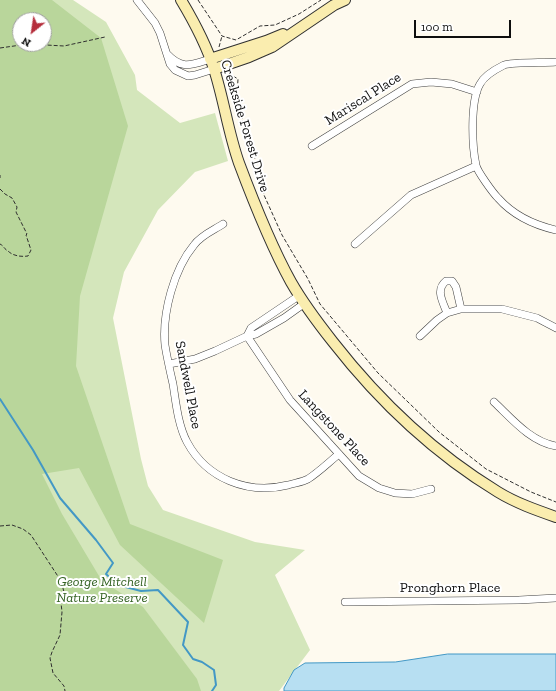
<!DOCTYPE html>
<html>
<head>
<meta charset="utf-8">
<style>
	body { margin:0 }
	#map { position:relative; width:556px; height:691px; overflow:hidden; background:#fefaef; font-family:"Zilla Slab",serif }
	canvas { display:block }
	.north { position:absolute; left:12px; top:12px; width:40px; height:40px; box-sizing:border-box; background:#fff; border:1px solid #9f9f9f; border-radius:50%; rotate:210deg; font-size:11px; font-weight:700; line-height:16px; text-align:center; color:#0e0e0e }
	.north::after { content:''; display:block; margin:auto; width:14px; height:18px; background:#b52e3c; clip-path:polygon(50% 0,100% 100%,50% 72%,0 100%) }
	.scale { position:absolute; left:414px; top:20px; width:97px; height:18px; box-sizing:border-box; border:2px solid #0e0e0e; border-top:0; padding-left:5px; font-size:12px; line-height:14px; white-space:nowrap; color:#0e0e0e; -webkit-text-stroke:3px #fff; paint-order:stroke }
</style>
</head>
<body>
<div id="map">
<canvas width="556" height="691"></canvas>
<div class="north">N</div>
<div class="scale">100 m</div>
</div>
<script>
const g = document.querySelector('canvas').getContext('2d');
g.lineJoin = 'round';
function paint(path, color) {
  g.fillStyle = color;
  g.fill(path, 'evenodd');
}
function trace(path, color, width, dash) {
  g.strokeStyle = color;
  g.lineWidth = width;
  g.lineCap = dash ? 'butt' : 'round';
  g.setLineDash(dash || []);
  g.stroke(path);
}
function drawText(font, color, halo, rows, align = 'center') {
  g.font = font + ' "Zilla Slab",serif';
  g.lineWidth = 4;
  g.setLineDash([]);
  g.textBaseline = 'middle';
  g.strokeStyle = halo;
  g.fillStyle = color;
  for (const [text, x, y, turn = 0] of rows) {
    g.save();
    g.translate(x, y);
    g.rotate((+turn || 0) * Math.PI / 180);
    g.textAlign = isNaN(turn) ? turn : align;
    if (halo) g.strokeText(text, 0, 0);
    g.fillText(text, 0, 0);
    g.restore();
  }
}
paint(new Path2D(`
	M0 0H73L106 22 135 75 137 90 180 123 215 113 228 161 195 172 158 210 124 272 113 318 141 459 148 486 163 510 255 542 305 550 275 575 310 650 279 691H0ZM20 20H44V44H20Z`), '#d4e6bb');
paint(new Path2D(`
	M0 0H52L101 38 128 126 80 296 76 366 130 524 223 560 204 623 120 545 79 468 42 474 62 514 102 581 143 607 197 679 201 691H0ZM20 20H44V44H20Z`), '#b9d69b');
const water = new Path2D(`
	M448 654H556V691H284V688L294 670 305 663 395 662Z`);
paint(water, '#b7dff2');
trace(water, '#4398c5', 1);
trace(new Path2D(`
	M0 399 33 450 60 498 96 540 113 563 106 574 118 585 141 591 158 590 188 622 183 645 193 659 202 662 214 670 216 685 212 691`), '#4398c5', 2);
const street = new Path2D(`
	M137 0 155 23 160 33 170 64 175 70 188 76 195 75 214 69
	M167 54C182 70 191 65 210 59
	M556 62C545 63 512 62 504 65 496 69 484 76 480 84 470 101 472 146 476 165 477 171 493 193 498 198 513 215 534 225 556 230
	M312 146 412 84 431 82 452 84 477 92
	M223 224C214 230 201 235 194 245 174 269 162 313 165 345 167 358 170 371 173 384 176 403 178 425 187 442 207 479 248 495 288 485 294 483 303 482 308 479 319 472 329 462 339 454
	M355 244 411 195 476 166
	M447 313C443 302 435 290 446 281H452L456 287 461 309
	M247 336 290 400 359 476 379 488 395 493 412 494 431 489
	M247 336 251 328 300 295
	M420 336 437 320 447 313 461 309H502L537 318 556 328
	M169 364 195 359 215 351 247 336 256 334 284 318 305 303
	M494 402C512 419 531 442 556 446
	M345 602 519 600 556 598`);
const secondary = new Path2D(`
	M181 0C193 20 207 47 214 69 224 100 228 132 239 163 254 203 270 244 291 282 303 303 318 323 333 342 379 401 434 453 498 492 516 503 536 510 556 517
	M210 59 266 41 283 34
	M214 69 249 57 272 47 334 5 345 0`);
trace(street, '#414141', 8);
trace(secondary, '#303030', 12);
trace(new Path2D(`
	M198 0 222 36 236 40 260 26 275 25 299 14 321 0
	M219 47 222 36
	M0 48 28 44 64 46 105 37
	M228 73 238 79 237 96 247 138 259 169 264 195 282 235 308 279 320 304 378 373 439 432 486 469 531 492 556 502
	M0 175V178
	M0 189 5 194 12 198 17 207 16 212 27 234 26 235 31 250 28 256C21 257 13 256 8 251 4 249 4 246 0 244
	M0 526 12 525 23 529 31 535 61 581 64 592 61 603 62 612 60 635 52 652 50 658 53 673 64 686 65 691`), '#303030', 1, [4, 2]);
trace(street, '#fff', 7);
trace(secondary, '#faedaf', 10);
drawText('14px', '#0e0e0e', '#fff', [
	["Mariscal Place",363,99,-32],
	["Creekside Forest Drive",245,126,73],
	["Sandwell Place",188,385,79],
	["Langstone Place",334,428,47],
	["Pronghorn Place",450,588]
]);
drawText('italic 14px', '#336222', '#fff', [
	["George Mitchell",102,582],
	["Nature Preserve",102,598]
]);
</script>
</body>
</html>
